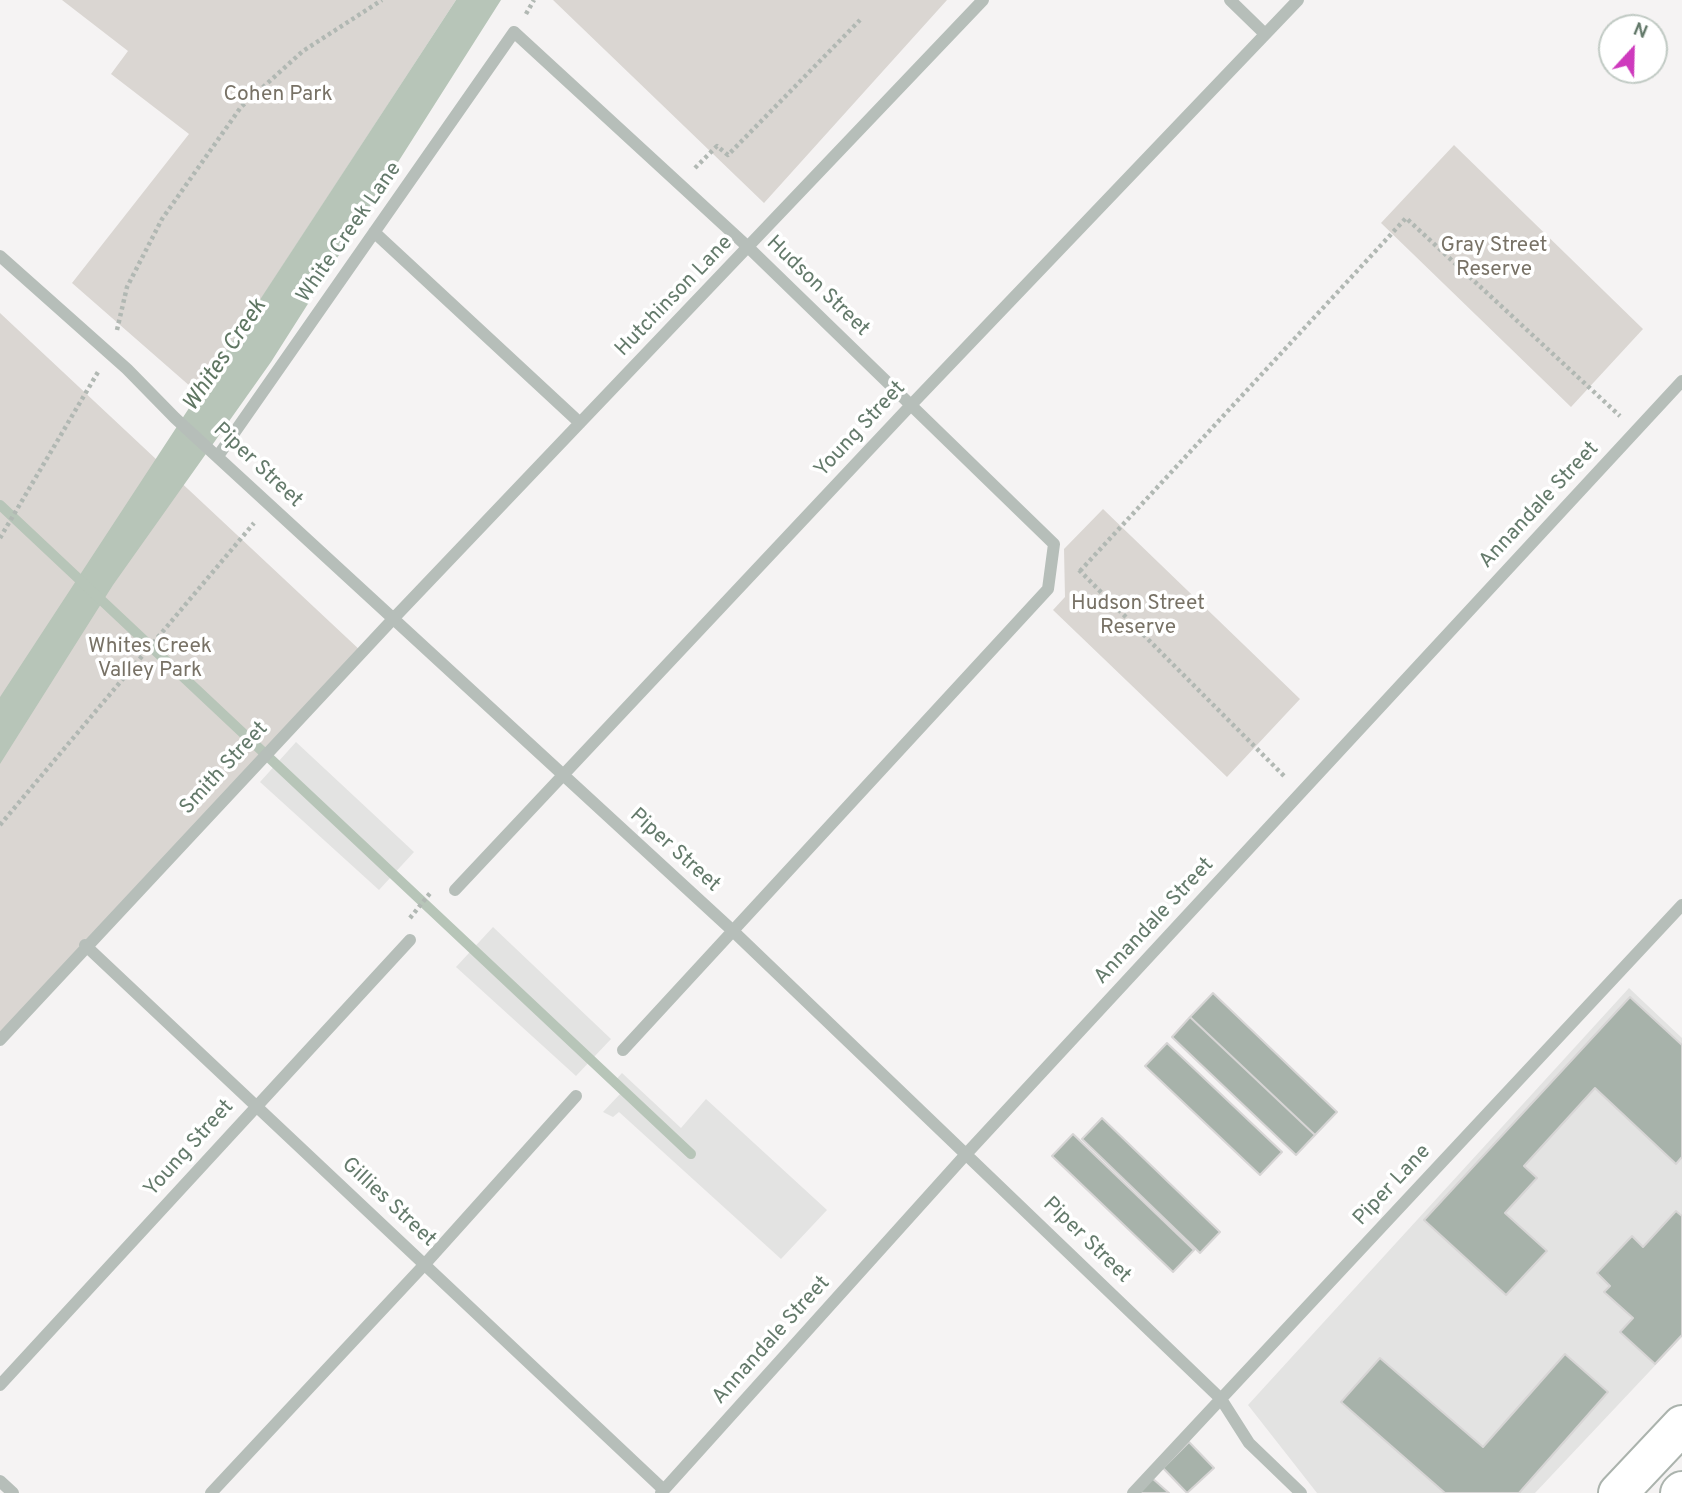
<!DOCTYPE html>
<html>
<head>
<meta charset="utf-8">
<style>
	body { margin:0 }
	#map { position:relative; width:1682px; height:1493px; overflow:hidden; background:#f5f3f3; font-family:Overpass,sans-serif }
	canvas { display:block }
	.north { position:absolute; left:1598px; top:14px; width:70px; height:70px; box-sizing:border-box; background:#fff; border:2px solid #c1cac4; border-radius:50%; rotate:22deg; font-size:19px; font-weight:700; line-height:28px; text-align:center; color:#647a6b }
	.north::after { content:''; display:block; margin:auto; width:24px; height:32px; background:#ce3abd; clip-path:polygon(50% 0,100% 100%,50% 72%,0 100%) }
</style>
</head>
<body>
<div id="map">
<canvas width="1682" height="1493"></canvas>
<div class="north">N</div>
</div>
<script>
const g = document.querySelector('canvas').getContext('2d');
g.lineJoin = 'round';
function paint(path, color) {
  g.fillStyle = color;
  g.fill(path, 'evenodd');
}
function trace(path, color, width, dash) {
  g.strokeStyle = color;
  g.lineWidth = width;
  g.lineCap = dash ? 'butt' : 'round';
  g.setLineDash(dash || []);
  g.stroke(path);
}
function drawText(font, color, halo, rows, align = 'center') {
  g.font = font + ' Overpass,sans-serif';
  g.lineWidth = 7;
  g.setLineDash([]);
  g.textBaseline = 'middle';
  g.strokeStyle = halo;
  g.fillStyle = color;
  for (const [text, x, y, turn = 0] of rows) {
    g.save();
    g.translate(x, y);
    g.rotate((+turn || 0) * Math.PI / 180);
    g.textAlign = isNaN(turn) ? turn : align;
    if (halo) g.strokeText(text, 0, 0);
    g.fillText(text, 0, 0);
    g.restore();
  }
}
paint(new Path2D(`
	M296 742 414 852 379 890 260 782Z
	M493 927 611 1039 576 1076 456 967Z
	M1629 988 1682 1038V1337L1535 1493H1317L1248 1405Z
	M622 1073 681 1128 706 1099 827 1210 781 1259 619 1112 613 1117 603 1112 620 1094 611 1085Z`), '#e3e3e2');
paint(new Path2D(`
	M62 0H456L199 394 72 283 189 134 111 74 128 51Z
	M553 0H947L764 203Z
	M1454 145 1643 329 1571 407 1381 223Z
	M0 313 362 652 0 1045Z
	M1103 509 1300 699 1227 777 1053 610 1065 597 1064 549Z`), '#dad6d2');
paint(new Path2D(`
	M456 0H501L271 362 113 585 0 764V697Z`), '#b7c5b8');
trace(new Path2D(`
	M0 505 691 1154`), '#b7c5b8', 10);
const building = new Path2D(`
	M1213 993 1337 1112 1315 1135 1190 1017Z
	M1630 997 1682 1045V1157L1676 1164 1595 1088 1524 1166 1537 1178 1505 1213 1547 1251 1506 1295 1424 1220Z
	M1190 1017 1315 1135 1296 1155 1172 1037Z
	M1167 1043 1282 1152 1260 1175 1145 1066Z
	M1102 1118 1220 1232 1200 1253 1082 1139Z
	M1073 1134 1194 1250 1173 1272 1052 1156Z
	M1676 1211 1682 1216V1335L1655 1364 1620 1332 1633 1318 1604 1292 1610 1286 1597 1273 1632 1236 1643 1247Z
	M1565 1354 1608 1392 1519 1493H1445L1341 1402 1380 1358 1483 1447Z
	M1189 1442 1214 1468 1187 1493 1163 1468Z
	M1152 1478 1169 1493H1138Z`);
paint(building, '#a7b2aa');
trace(building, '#d7d5d5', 2);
const major = new Path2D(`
	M1618 1493 1682 1425
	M1680 1493 1682 1491`);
trace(major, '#abb3ad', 42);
trace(new Path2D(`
	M526 14 534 0
	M695 168 717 146 728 155 860 20
	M117 330 127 287 162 219 241 107 303 51 382 0
	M0 538 98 372
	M1079 570 1285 777
	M1080 571 1406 218 1620 416
	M0 825 254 523
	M410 918 431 892`), '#b1b8b3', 4.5, [3.5, 3.5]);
trace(new Path2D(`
	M1230 0 1265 34
	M374 232 580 423
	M0 256 127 369 175 418 733 931 1221 1399 1249 1443 1301 1493
	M218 456 514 32 749 248 1054 544 1048 589 623 1050
	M455 890 911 405 1298 0
	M85 945 664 1490
	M0 1040 393 619 983 0
	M0 1385 410 940
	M0 1481 13 1493
	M211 1493 425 1264 576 1096
	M661 1493 968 1152 1682 381
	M1133 1493 1682 905`), '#b6beb9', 12);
trace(major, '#fff', 38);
drawText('21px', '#787266', '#fff', [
	["Cohen Park",278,96],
	["Gray Street",1494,247],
	["Reserve",1494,271],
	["Hudson Street",1138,605],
	["Reserve",1138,629],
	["Whites Creek",150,648],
	["Valley Park",150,672]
]);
drawText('21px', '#647a6b', '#fff', [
	["White Creek Lane",350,233,-55],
	["Hudson Street",817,287,44],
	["Hutchinson Lane",675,297,-46],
	["Young Street",861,430,-47],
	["Piper Street",257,466,43],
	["Annandale Street",1540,506,-47],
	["Smith Street",225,769,-47],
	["Piper Street",674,851,42],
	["Annandale Street",1155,922,-47],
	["Young Street",190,1149,-48],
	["Piper Lane",1393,1186,-47],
	["Gillies Street",388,1203,43],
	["Piper Street",1086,1241,44],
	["Annandale Street",772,1341,-48]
]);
drawText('italic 23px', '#5f7662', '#fff', [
	["Whites Creek",226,356,-56]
]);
</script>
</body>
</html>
